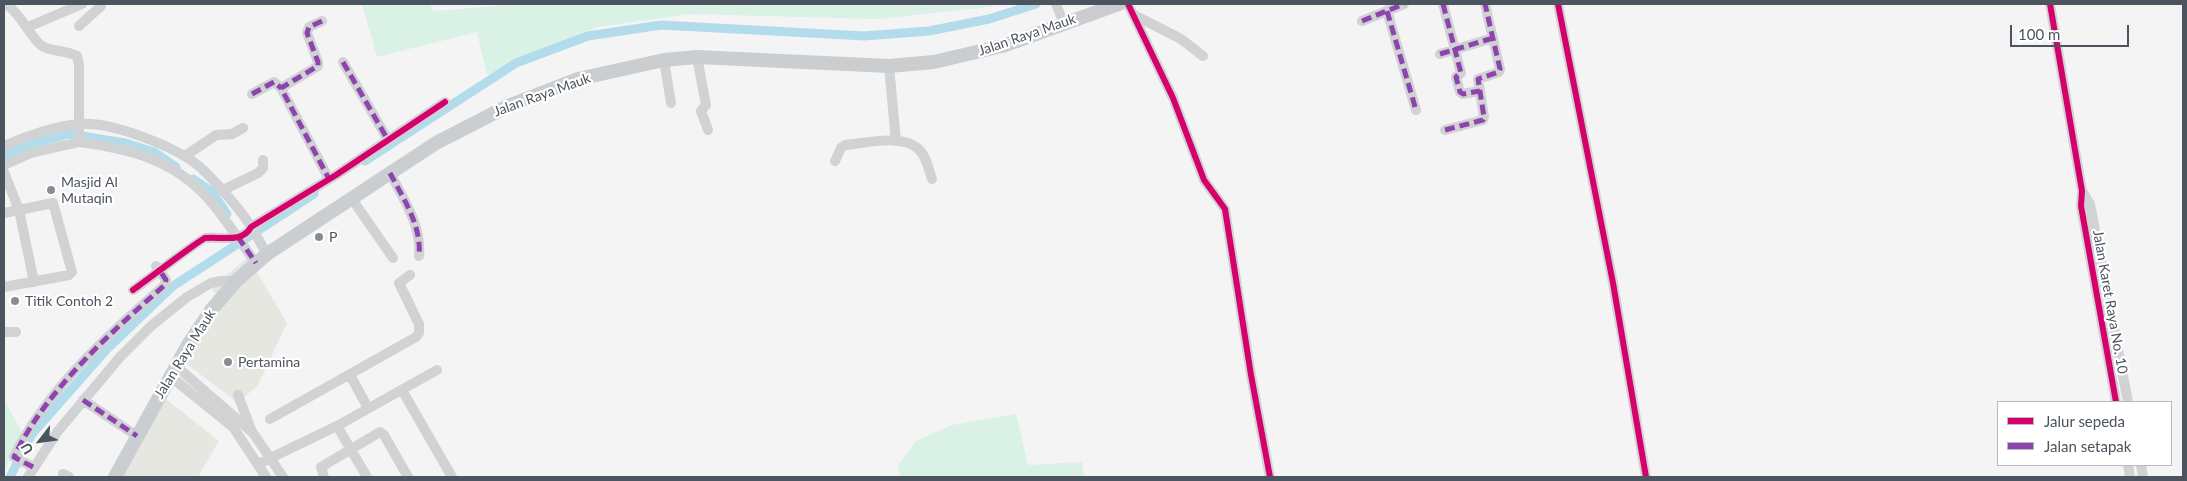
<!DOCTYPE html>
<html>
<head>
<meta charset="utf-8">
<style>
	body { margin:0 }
	#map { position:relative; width:2187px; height:481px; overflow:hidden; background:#f4f4f4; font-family:Lato,sans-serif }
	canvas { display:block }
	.frame { position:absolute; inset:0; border:5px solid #4b545f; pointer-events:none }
	.legend { position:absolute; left:1997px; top:401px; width:175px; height:65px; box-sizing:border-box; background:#fff; border:1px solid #b7bbbf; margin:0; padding:6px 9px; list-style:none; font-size:15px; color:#4b545f }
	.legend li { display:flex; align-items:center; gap:10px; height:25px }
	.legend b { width:25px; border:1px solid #b7bbbf }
	.north { position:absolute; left:15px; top:416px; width:50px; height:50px; -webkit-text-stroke:4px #fff; paint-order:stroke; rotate:240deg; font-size:14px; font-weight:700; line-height:20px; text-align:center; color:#4b545f }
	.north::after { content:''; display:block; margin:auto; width:18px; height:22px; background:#4b545f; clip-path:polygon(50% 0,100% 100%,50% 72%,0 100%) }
	.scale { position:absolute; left:2010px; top:25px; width:119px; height:22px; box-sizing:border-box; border:2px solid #4b545f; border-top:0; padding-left:6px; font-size:15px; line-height:18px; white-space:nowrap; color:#4b545f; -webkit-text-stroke:4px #fff; paint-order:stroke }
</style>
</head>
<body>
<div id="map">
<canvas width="2187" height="481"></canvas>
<div class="frame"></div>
<ul class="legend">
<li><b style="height:6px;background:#d6006c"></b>Jalur sepeda</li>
<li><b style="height:6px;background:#8e44ad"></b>Jalan setapak</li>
</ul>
<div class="north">U</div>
<div class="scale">100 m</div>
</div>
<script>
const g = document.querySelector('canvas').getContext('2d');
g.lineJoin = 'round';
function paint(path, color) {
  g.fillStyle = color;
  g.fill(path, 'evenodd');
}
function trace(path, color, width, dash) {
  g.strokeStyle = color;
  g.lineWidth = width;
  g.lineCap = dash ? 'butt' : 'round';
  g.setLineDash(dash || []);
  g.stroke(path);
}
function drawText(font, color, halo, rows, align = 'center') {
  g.font = font + ' Lato,sans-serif';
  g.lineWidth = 4.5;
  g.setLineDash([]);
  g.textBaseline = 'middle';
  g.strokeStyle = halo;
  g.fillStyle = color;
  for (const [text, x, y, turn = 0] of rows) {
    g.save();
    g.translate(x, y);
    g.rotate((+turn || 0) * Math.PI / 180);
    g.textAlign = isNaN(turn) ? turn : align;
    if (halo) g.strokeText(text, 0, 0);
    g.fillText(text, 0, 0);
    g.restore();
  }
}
paint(new Path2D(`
	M248 257 287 323 258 385 238 403 185 363 166 399 219 441 198 477H111L217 296 211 288Z`), '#e7e7e2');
paint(new Path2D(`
	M362 4H430L433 11 521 4H1001L989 7 877 19 689 14 598 27 487 75 477 32 377 57Z
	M4 400 24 435 4 471Z
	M1016 414 1028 465 1082 462 1084 477H900L898 465 916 441 952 425Z`), '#daf1e5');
trace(new Path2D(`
	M4 155 31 144 69 134 125 143 154 152 176 167
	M365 161 516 63 588 36 661 25 864 36 929 31 989 19 1036 4
	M193 179 212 192 227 214
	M10 477 32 434 107 349 173 286 314 194`), '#b2dcec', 9);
trace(new Path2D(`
	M1056 4 1064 24
	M1128 4 1173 98 1204 180 1225 209 1251 375 1270 477
	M1443 4 1461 73 1456 77 1460 92 1463 94 1480 91
	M1558 4 1613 283 1646 477
	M2050 4 2082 191 2081 206 2116 402
	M1387 11 1416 110
	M1134 15 1181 39 1203 56
	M322 21 309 27 307 33 318 62V66L281 88 329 179
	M1362 21 1404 4
	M79 26 101 6V4
	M28 27 82 4
	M1440 54 1493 38
	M697 57 706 105 701 111 708 130
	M664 60 671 103
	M343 62 388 140
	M889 66 896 141
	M252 94 274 82 281 88
	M1445 130 1483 120 1484 117 1478 79 1499 72 1500 69 1485 4
	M79 142C126 148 168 158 202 192 223 213 238 240 256 263
	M4 146C24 137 58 125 80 124 112 122 175 146 200 167 215 181 241 210 252 228 257 236 261 245 267 254
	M185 156 216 135 232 134 243 128
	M835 161 841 148 845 145C867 143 907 132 922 153 927 160 929 171 932 179
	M4 165 31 153 79 142V65L77 56C66 50 52 52 42 46 30 37 22 15 6 4
	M4 172 19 210 34 282
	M390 173C403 198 422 226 419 256
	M221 191 258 173 263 168V160
	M2082 191 2090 204 2128 402
	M352 199 393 258
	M4 213 53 203 72 272 69 275 4 287
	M133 290C143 283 201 239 205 238 220 236 242 244 251 227L336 175 445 102
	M4 332H16
	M176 366 253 433 283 477
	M350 375 368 408
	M170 376 233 427 266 477
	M402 390 452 477
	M238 395 252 432
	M83 400 137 436
	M270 419 416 337 419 333V324L399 283 410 275
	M337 426 367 477
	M258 464 337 426 437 370
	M2128 465 2130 477
	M2141 465 2143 477
	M33 467 14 457C45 391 111 332 165 285L166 280 156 266
	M63 474 69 477
	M28 477 58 431 120 357 151 326 187 297 211 283 221 281H236
	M324 477 321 467 380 432 384 435 408 477`), '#d0d2d4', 10);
trace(new Path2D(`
	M115 477 188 345 212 309 236 281 267 254 436 143 508 106 578 79 664 60 697 57 889 66 934 62 1006 45 1119 4`), '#cbced1', 14);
trace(new Path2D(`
	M1443 4 1461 73 1456 77 1460 92 1463 94 1480 91
	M1387 11 1416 110
	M322 21 309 27 307 33 318 62V66L281 88 329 179
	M1362 21 1404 4
	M1440 54 1493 38
	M343 62 388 140
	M252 94 274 82 281 88
	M1445 130 1483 120 1484 117 1478 79 1499 72 1500 69 1485 4
	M390 173C403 198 422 226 419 256
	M238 237 256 263
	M83 400 137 436
	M33 467 14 457C45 391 111 332 165 285L166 280 158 268`), '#8e44ad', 5, [10, 5]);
trace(new Path2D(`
	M1128 4 1173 98 1204 180 1225 209 1251 375 1270 477
	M1558 4 1613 283 1646 477
	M2050 4 2082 191 2081 206 2116 402
	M133 290C143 283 201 239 205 238 220 236 242 244 251 227L336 175 445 102`), '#d6006c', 6);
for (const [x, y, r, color] of [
	[51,190,5,"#868c93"],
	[319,237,5,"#868c93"],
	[15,301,5,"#868c93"],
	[228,362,5,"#868c93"]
]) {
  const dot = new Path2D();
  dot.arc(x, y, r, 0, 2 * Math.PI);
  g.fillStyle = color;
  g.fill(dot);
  trace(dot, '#fff', 2);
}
drawText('14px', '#4b545f', '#fff', [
	["Jalan Raya Mauk",1027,35,-19],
	["Jalan Raya Mauk",542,95,-20],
	["Jalan Karet Raya No. 10",2110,302,80],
	["Jalan Raya Mauk",185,354,-58]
]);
drawText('14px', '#4b545f', '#fff', [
	["Masjid Al",61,182],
	["Mutaqin",61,198],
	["P",329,237],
	["Titik Contoh 2",25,301],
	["Pertamina",238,362]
], 'left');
</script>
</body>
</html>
